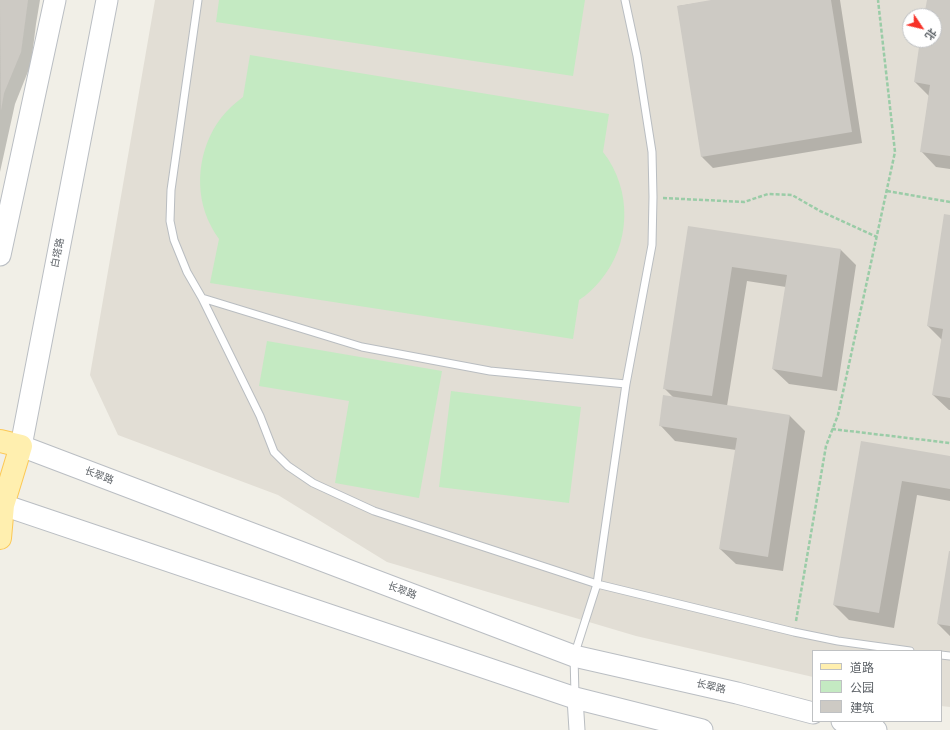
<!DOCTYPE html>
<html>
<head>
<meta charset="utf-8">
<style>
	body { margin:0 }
	#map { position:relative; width:950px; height:730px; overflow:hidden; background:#f1efe7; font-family:Arial,"Noto Sans SC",sans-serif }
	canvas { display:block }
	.legend { position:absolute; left:812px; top:650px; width:130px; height:72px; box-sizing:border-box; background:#fff; border:1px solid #bfc1c3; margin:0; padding:5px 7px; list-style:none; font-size:12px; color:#5e6368 }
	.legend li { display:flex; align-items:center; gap:8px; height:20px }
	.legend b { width:20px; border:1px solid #bfc1c3 }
	.north { position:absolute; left:902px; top:8px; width:40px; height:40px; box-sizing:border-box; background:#fff; border:1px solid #bfc1c3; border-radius:50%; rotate:125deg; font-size:11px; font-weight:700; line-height:16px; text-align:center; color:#5e6368 }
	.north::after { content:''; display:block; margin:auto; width:14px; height:18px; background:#f73228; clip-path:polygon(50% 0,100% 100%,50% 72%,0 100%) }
</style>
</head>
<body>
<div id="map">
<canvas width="950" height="730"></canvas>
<ul class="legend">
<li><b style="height:5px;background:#ffefaf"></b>道路</li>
<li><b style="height:11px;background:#c4eac2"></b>公园</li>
<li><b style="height:11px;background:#cdcac4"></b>建筑</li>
</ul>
<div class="north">北</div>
</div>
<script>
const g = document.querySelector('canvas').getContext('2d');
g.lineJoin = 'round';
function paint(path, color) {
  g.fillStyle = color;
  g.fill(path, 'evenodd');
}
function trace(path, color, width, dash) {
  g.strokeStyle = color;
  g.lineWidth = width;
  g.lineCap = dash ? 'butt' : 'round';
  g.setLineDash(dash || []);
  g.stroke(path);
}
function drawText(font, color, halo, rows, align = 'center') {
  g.font = font + ' Arial,"Noto Sans SC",sans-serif';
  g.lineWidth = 4;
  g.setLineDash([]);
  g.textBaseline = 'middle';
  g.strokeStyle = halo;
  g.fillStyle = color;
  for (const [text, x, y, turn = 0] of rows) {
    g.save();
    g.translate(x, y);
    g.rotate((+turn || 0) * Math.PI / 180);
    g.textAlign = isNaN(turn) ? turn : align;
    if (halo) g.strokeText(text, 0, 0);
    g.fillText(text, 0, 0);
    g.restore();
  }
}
paint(new Path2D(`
	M155 0H950V707L941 706V651H813V677L636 636 387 562 278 495 118 435 90 375ZM910 16H934V40H910Z`), '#e2ded5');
paint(new Path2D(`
	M219 0H585L573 76 216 22Z
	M250 55 609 114 603 152C633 190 631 245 600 281 594 288 587 295 579 300L573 339 210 283 219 239C216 235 213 230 211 226 193 192 198 148 221 118 227 110 235 103 243 97Z
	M267 341 442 371 419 498 335 483 349 401 259 386Z
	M451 391 581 407 569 503 439 487Z`), '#c4eac2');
paint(new Path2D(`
	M0 0H40L36 24 31 64 15 104 0 172Z
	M717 0H840L862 143 713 168 702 157 678 6Z
	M928 0H950V169L936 167 921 151 929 96 915 82 921 40H934V16H925Z
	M950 216V410H949L933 395 942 340 928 326Z
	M689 227 841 250 856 265 837 391 789 384 773 369 786 287 747 281 727 406 790 416 805 431 783 571 736 564 720 549 736 450 675 441 660 425 674 398 664 388Z
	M862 442 950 457V501L917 495 894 628 849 620 834 605Z
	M950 552V636L938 624Z`), '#0003');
paint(new Path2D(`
	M0 0H28L21 52 4 93 1 110Z
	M711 0H831L852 132 701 157 677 6Z
	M927 0H950V156L920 152 930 85 914 82 920 40H934V16H924Z
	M944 214 950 215V398L932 395 943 329 927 326Z
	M688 226 841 249 822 377 772 369 787 275 732 267 712 396 663 389Z
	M663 395 790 415 768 557 719 549 737 438 659 426Z
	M861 441 950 456V489L902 481 879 613 833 605Z
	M949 551H950V626L937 624Z`), '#cdcac4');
const lane = new Path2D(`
	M198 0 171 190 170 221 174 240 187 272 202 298 260 416 274 452 288 466 313 483 374 511 597 584 794 632 838 641 910 651
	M202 298 362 347 490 371 626 384
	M941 655 950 656
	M575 695 574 656 597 584 626 384 652 245 653 197 652 152 637 56 625 0`);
const street = new Path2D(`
	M575 698 577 730`);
const secondary = new Path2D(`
	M107 0 21 446 574 656 737 693 813 713
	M0 255 55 0
	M3 505 575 698 702 730
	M842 721 876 730`);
const primary = new Path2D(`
	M0 441 21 446 3 505 0 538`);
trace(lane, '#b9bdc1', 9);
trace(street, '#b9bdc1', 17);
trace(secondary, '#babec3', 23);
trace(primary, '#fcc855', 24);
trace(new Path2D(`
	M887 191 950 202
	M663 198 744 202 768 194 792 195 820 211 877 237
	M832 429 950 443
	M796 621 826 446 838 415 895 152 878 0`), '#9acca7', 2.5, [4, 2]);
trace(lane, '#fff', 7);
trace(street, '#fff', 15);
trace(secondary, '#fff', 21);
trace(primary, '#ffefaf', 22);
drawText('10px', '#5e6368', '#fff', [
	["白塔路",58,253,-79],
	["长翠路",99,476,21],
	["长翠路",402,591,21],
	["长翠路",711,687,13]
]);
</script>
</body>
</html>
